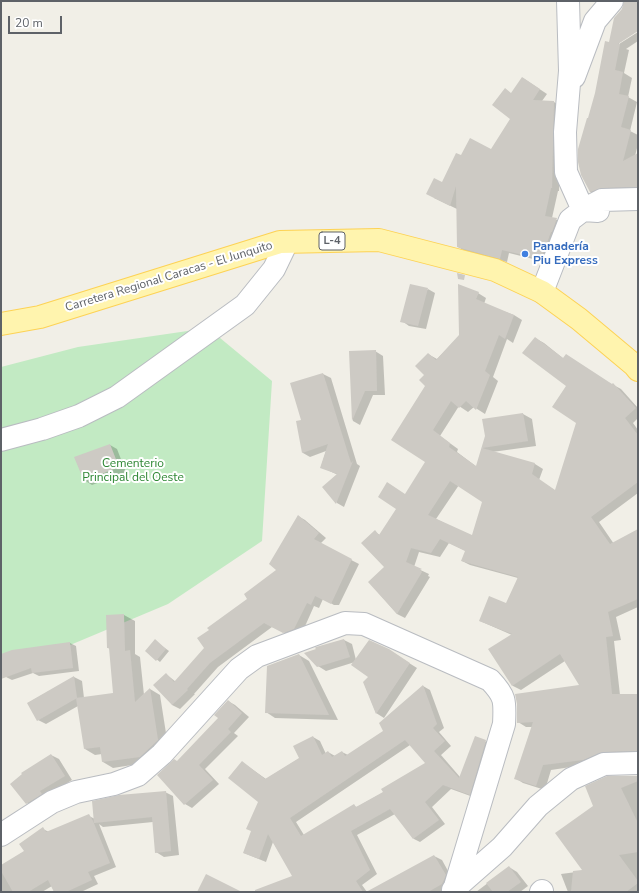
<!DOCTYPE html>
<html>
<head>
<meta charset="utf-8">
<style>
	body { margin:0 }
	#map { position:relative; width:639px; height:893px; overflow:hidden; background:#f1efe7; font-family:"Nunito Sans",sans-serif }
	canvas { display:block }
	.frame { position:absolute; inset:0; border:2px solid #5e6268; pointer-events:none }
	.scale { position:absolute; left:8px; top:16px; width:54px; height:18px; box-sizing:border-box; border:2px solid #5e6268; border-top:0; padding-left:5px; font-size:12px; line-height:14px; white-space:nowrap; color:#5e6268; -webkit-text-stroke:3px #fff; paint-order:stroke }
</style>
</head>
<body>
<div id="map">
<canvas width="639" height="893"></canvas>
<div class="frame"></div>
<div class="scale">20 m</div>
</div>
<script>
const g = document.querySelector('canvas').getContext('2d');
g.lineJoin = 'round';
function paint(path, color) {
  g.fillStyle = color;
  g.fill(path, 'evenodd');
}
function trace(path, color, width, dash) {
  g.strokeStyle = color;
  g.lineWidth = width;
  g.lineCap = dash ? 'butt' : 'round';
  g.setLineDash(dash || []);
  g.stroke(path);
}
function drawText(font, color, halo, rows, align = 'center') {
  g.font = font + ' "Nunito Sans",sans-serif';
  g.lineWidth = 4;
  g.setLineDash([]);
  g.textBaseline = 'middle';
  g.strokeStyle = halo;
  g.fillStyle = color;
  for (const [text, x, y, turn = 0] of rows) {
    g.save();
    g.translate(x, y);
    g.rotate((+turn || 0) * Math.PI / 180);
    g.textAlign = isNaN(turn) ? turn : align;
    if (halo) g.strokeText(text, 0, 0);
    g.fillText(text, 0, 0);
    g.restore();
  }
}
paint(new Path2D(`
	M208 328 272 381 262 541 168 604 1 674V367L78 347Z`), '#c2eac3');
paint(new Path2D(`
	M625 1H638V29L619 42V44L638 32V41L626 49 629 50 624 73 632 78 628 97 637 102 630 131 638 135V144L635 156 638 154V191L600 197 590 192 589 120 610 43Z
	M523 78 547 94 542 101 554 102 561 107 559 191H558L552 218 564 223 549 263 509 253 507 262 465 251 458 247 457 209 434 198 462 156 491 150 512 119V94Z
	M428 289 435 293 426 329 409 326 402 321Z
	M478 293 486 298 484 304 514 315 522 320 513 343 507 339 493 377 498 381 485 414 474 407 468 412 459 406 440 436 458 449 457 452 477 467 486 436 483 420 523 414 532 419 536 446 492 452 535 464 543 469 539 480 556 491 577 423 567 386 535 338 544 343 564 359 621 389 638 408V418L633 423 638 430V493L599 522 614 544 638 531V607L616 617 621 640 614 641 620 695H638V755L591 764 551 770 545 790 523 783 515 778 533 727H526L518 722 581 686 565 661 521 690 513 686 490 649 512 635 480 621 507 604 518 578 470 565 462 561 466 551 449 543 440 557 419 552 414 567 429 574 428 576 430 577 405 618 397 614 369 582 386 567 375 532 380 535 427 462V386L425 375 428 354 437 359 460 335ZM459 485 483 502 473 537 436 519Z
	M375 351 383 356 385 395H373L360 425 353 421 350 352Z
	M323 374 331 378 357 464 360 466 344 507 337 503 324 487 338 475 321 467 326 451 310 457 303 453 302 420 291 384Z
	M110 445 117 449 126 472 92 485 84 480Z
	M298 516 305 520 326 538 320 544 359 564 339 605H334L323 599 319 608 314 606 302 633 292 636 272 627 218 667 194 694H195L180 709 172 705 166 674 176 682 249 599 277 570Z
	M124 615 135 621V654L140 657 144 695 150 689 160 695 168 746 151 762 113 768 103 762 102 754 95 755 85 749 78 706 46 724 38 720 28 703 74 677 82 681 84 698 114 694 110 649 108 648 107 616Z
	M344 640 352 644 356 660 398 656 417 668 384 718 376 713 364 683 370 677 355 662 326 671 318 666Z
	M70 643 76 646 79 671 39 676 33 673 12 680 6 677 1 664V655Z
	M158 643 169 651 160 662 146 651Z
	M299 655 309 661 338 720 275 718 266 712Z
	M423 686 430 690 444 728 439 732 451 746 441 755 460 777 486 741 493 745 476 798 451 789 432 807 445 824 420 842 414 839 395 814 357 835 377 874 362 885 367 892H284L294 877 273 842 266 862 244 853 252 831 259 802 242 762 266 779 300 758 313 737 320 741 326 754 328 752 335 756 342 752 348 755 384 731ZM410 745 427 763 384 792 357 807 354 806 304 835 296 822Z
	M228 701 235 705 249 717 234 733 238 736 205 769 219 784 192 808 185 804 159 775 177 762 220 718Z
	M51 755 59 759 72 780 47 796 35 808 27 803Z
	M638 777V892H568L561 874 584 871 595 806 587 787Z
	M165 792 173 796 179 855 164 857 156 852 153 822 103 827 99 824 116 867 94 876 98 884 81 892H55L52 886 42 892H1V866L25 851 43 829 49 832 89 816 95 819Z
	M434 856 442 860 453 880 448 892H378Z
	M509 867 517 872 528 886 520 892H476Z`), '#0003');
paint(new Path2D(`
	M624 1H638V31L618 44H620L615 70 623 72 619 94 629 96 621 127 631 130 623 161 638 153V187L602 188 590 192 581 175 578 162V149L587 118H588L595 93 605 41 609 42 614 18 622 9Z
	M522 77 540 89 533 100 554 101 552 188H551L545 216 557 218 552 232H551L541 259 502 250 500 259 457 247 456 186 450 206 426 194 434 178 442 182 456 153 461 155 470 138 491 149 510 119 492 105 505 88 511 93Z
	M457 273 465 275 464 280 458 279Z
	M410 284 428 288 418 326 400 322Z
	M458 284 479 292 476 299 514 315 505 339 499 335 485 371 490 375 476 410 466 401 459 408 451 401 433 430 450 443 449 447 476 466 485 436 482 419 523 413 528 441 482 448 535 463 532 474 555 490 576 423 552 407 566 386 522 353 535 337 563 358 566 354 612 384 613 383 636 408 625 418 638 435V482L591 517 610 544 638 529V599L608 612 613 636 606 637 612 694H638V751L603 752 583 760 543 765 536 786 514 779 533 722 517 723V704L515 694 579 685 560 654 512 686 488 649 512 634 479 621 489 596 506 603 518 577 461 561 465 551 440 539 431 553 411 548 406 562 422 569 420 570 422 572 397 614 368 582 384 567 361 543 375 530 379 535 396 509 378 497 387 482 405 494 425 462 391 440 425 386 419 380 424 375 415 366 428 353 436 360 459 335ZM450 481 482 502 472 535 428 515Z
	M376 350 377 391H365L352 421 349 351Z
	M323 373 351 463 353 461 336 504 322 487 337 474 320 468 328 444 302 453 296 421 301 420 290 383Z
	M110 444 119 467 84 481 74 457Z
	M298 515 319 533 314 539 352 559 331 604 315 596 311 605 307 603 294 629 283 633 264 623 210 663 187 689 188 690 172 705 153 685 166 673 174 682 204 648 197 638 209 630 207 628 247 599 244 594 276 570 269 564Z
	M124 614 125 651 130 650 135 702 150 688 158 740 140 757 102 762 100 747 84 749 76 698 113 693 109 648H107L106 615Z
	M155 639 166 649 156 661 145 651Z
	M344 639 350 657 317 667 304 653 316 649 315 648 316 647Z
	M369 640 389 649 410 663 376 714 363 682 368 677 351 665Z
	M70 642 73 668 32 673 31 668 1 679V654L12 650Z
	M299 654 329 715 265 713 267 666Z
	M74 676 77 698 37 721 27 703Z
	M423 685 437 724 433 728 445 741 434 751 459 778 475 736 486 740 470 795 443 785 425 802 439 820 413 839 390 809 351 831 370 870 356 881 363 892H255V890L292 876 268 834 259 859 243 853 251 831 246 829 258 802 228 778 242 761 265 779 299 758 293 746 313 736 322 755 328 751 332 757 342 751 345 756 383 731 379 723ZM405 740 425 763 381 789 383 792 356 807 354 804 301 836 290 818Z
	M228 700 242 713 228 729 231 732 199 765 213 780 184 805 157 775 174 759 177 761 218 718 214 715Z
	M51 754 65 776 40 791 42 794 26 804 10 784 22 774 21 773Z
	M607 776H638V781L621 788 637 821 638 852 619 855 638 881V883L626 892H571L573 871 582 870 555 833 593 806 585 786Z
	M166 791 171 851 155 853 152 817 94 823 92 801 119 795Z
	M89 814 93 821 110 863 88 872 92 880 66 892H54L48 880 28 892H13L1 871V865L24 851 19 844 43 827 46 832Z
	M434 855 446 875 442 884 428 892H366Z
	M509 866 521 882 507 892H493L486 883Z
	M206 874 242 892H197Z`), '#cdcac4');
const minor = new Path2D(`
	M568 1 570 71 565 132 566 172 583 210 602 200 638 199
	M574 77 595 21 612 1
	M542 292 570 220 583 210 598 211
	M1 440 42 429 79 416 117 397 245 305 274 269 287 242
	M1 835 52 802 76 792 114 784 138 775 162 754 239 669 257 656 345 623 364 624 490 680C506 697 505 701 504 724L454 890
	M453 890 502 847 538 806 571 779 604 764 638 763
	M541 892 542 891`);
const major = new Path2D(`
	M1 324 40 317 280 242 379 240 495 270 542 292 579 319 634 365 638 370`);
trace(minor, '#b9bcc1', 24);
trace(major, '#fdd254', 24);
trace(minor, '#fff', 22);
trace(major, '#fff4ae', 22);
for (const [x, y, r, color] of [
	[525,254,4,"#3f7fe0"]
]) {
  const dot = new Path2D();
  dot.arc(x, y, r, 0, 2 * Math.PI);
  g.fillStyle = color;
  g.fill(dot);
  trace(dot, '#fff', 1.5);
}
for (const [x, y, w] of [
	[332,241,26]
]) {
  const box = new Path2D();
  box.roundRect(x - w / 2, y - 9, w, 18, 3);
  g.fillStyle = '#fff';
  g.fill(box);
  trace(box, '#5e6268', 1);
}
drawText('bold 11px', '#5e6268', null, [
	["L-4",332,241]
]);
drawText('bold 12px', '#366cbe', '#fff', [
	["Panadería",533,247],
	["Piu Express",533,261]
], 'left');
drawText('12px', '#5e6268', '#fff', [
	["Carretera Regional Caracas - El Junquito",169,277,-17]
]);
drawText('12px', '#2e8734', '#fff', [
	["Cementerio",133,464],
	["Principal del Oeste",133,478]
]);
</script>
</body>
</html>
